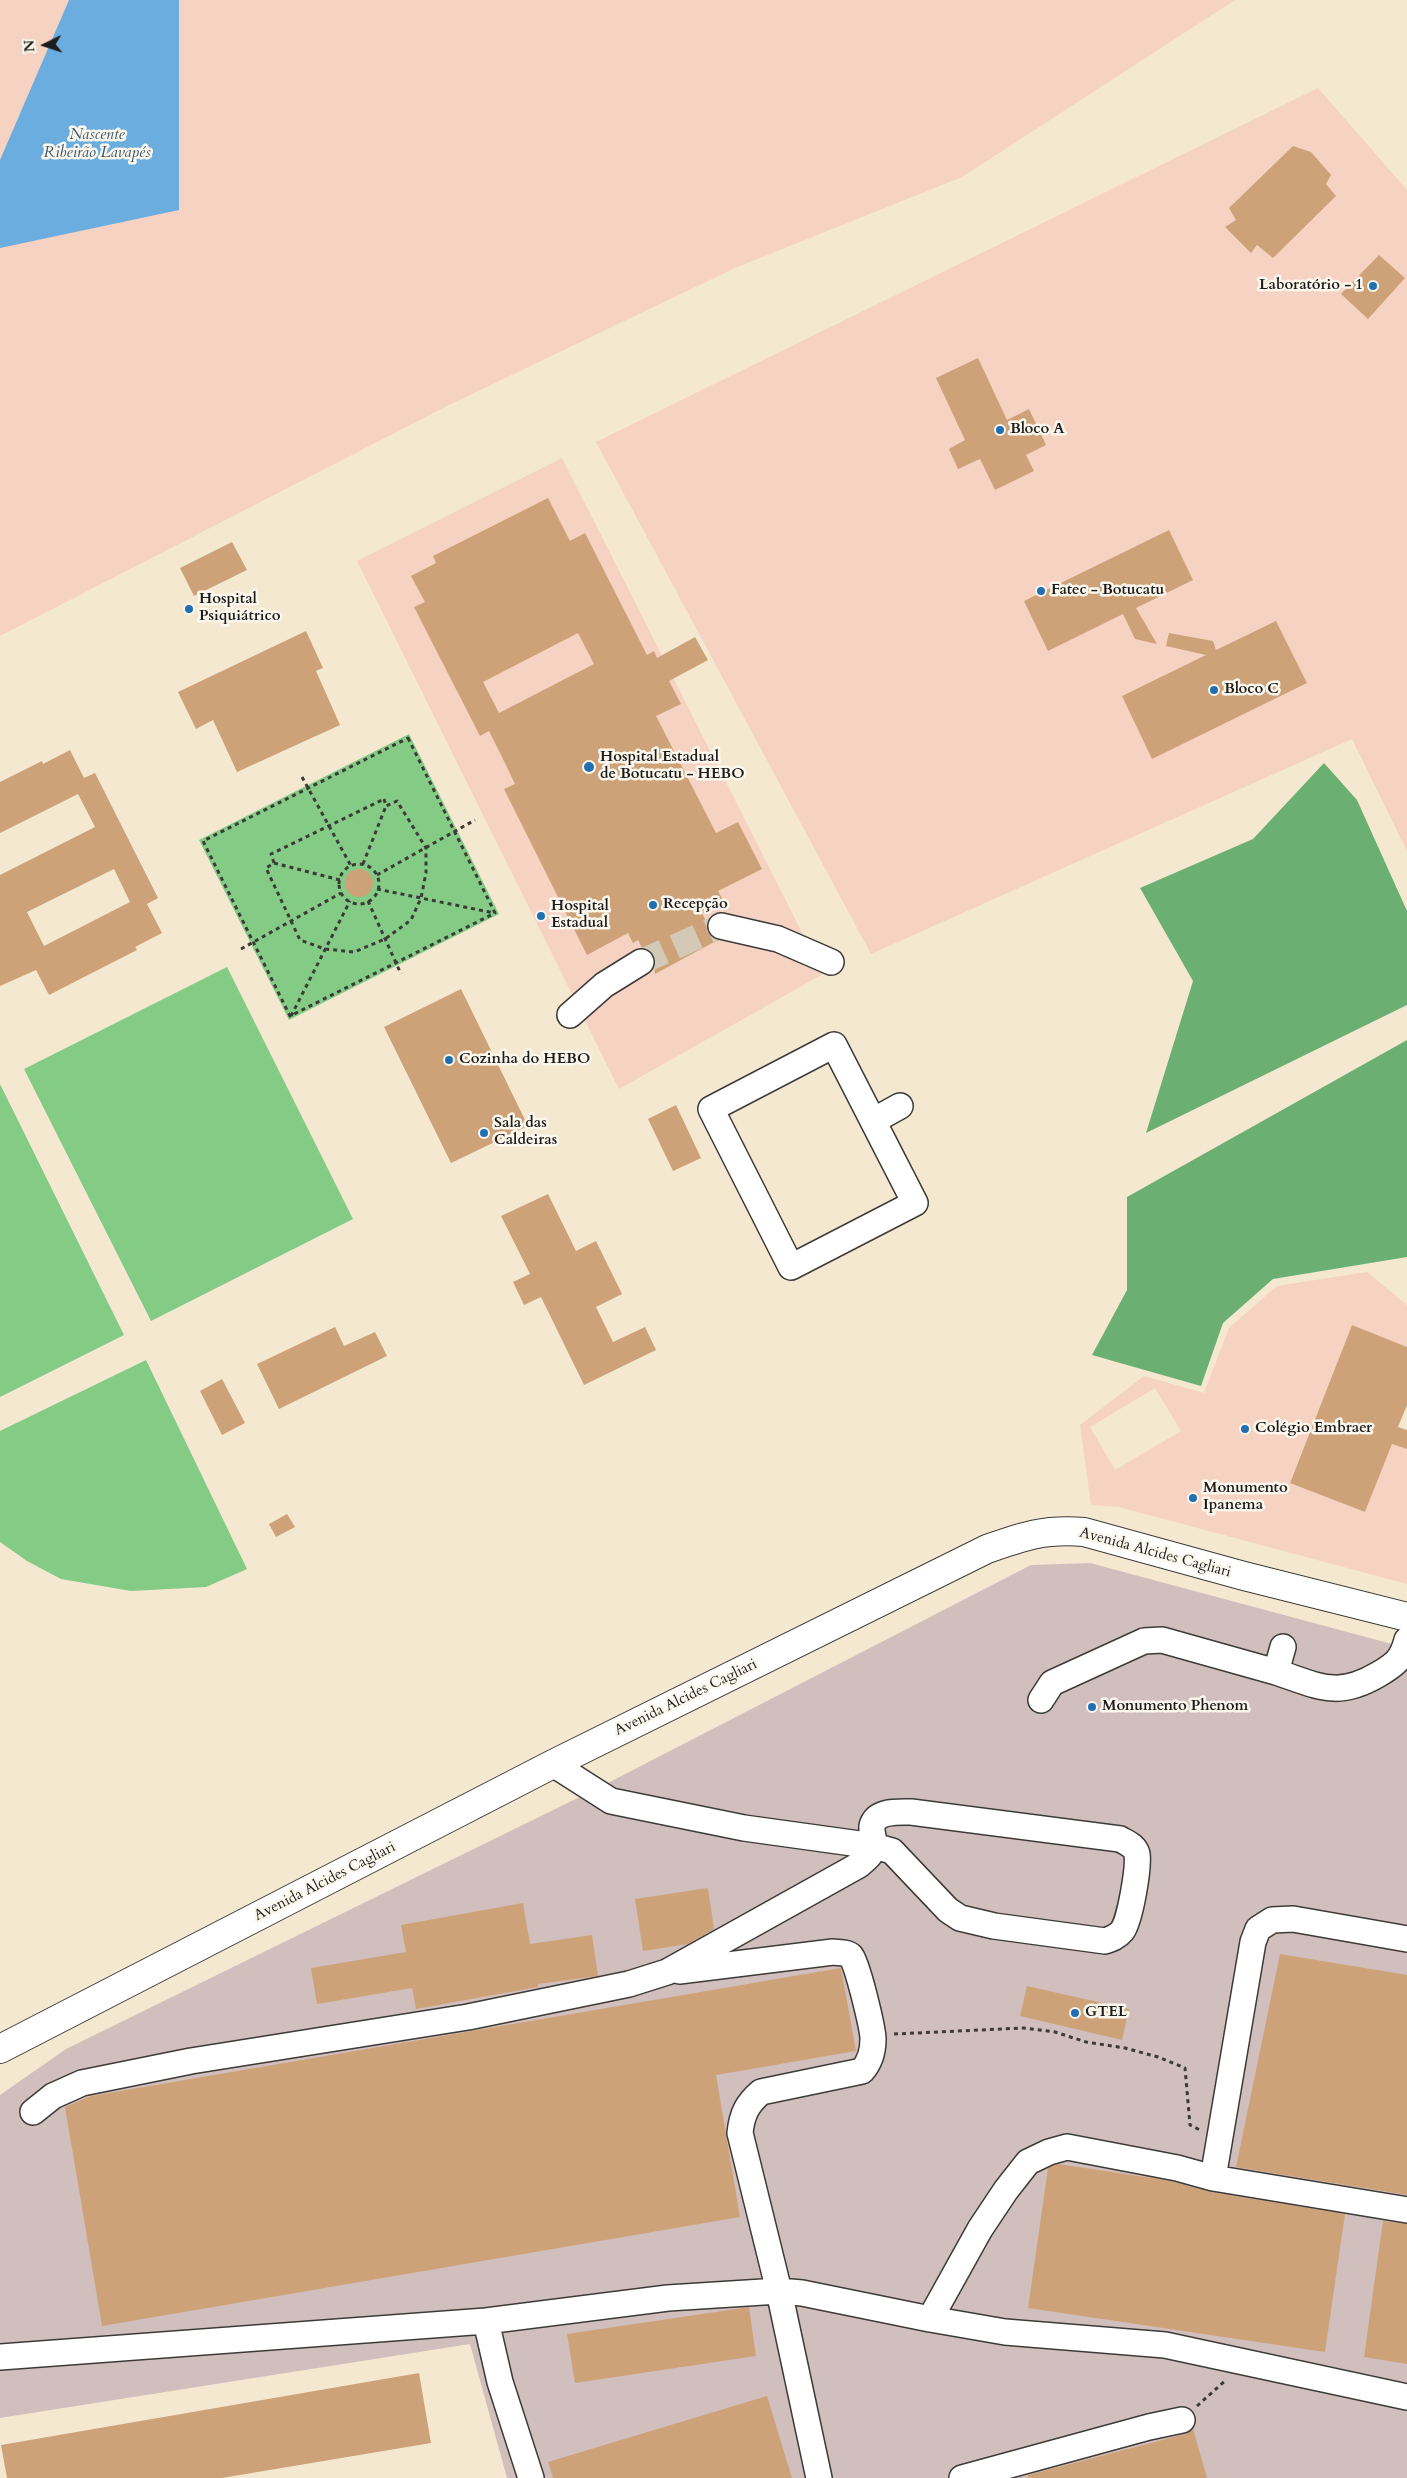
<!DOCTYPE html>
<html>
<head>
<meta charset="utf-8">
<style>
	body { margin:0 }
	#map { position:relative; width:1407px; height:2478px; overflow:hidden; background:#f5e8d1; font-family:Cardo,serif }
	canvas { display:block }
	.north { position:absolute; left:20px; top:20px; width:50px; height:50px; -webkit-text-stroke:4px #fbf7ec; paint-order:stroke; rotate:266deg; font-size:14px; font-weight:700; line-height:20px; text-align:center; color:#1c1c1c }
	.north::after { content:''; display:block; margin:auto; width:18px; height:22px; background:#1c1c1c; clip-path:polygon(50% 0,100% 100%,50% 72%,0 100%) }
</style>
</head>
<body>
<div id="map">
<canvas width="1407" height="2478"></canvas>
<div class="north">N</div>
</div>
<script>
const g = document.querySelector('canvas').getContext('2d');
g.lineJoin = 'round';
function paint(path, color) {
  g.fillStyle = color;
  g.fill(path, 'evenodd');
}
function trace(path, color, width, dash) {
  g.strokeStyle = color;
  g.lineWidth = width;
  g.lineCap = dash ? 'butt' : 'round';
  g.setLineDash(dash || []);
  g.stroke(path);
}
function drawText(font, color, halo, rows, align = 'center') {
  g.font = font + ' Cardo,serif';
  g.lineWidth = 5;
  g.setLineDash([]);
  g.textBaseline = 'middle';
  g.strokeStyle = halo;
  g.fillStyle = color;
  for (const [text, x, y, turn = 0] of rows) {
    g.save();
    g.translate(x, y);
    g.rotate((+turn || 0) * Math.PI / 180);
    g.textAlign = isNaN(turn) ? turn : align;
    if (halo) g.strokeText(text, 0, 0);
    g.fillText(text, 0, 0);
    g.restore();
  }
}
paint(new Path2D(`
	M0 0H1235L962 177 735 268 449 405 0 636Z
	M1318 88 1407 190V851L1352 739 871 954 596 442Z
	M562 458 823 974 619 1089 357 561Z
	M1367 1272 1407 1305V1347L1352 1325 1290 1482 1365 1512 1392 1444 1407 1449V1584L1119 1507 1091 1505 1080 1425 1144 1376 1204 1393 1229 1328 1277 1286ZM1155 1388 1181 1431 1115 1470 1090 1427Z`), '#f5d2c2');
paint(new Path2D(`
	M1090 1563 1407 1648V2478H507L470 2344 0 2418V2095L66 2049 598 1788 1031 1565Z`), '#d1bfbd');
paint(new Path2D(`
	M409 734 499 914 289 1020 199 840Z
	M227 967 353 1219 151 1321 24 1069Z
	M0 1084 124 1335 0 1397Z
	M146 1360 247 1569 206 1587 131 1591 61 1579 27 1561 0 1542V1431Z`), '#84cb86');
paint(new Path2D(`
	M1324 763 1357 800 1407 911V1005L1146 1133 1193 981 1140 888 1253 839Z
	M1407 1040V1257L1273 1279 1223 1323 1201 1386 1092 1355 1127 1290V1197Z`), '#6baf73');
paint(new Path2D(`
	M69 0H179V210L0 248V160Z`), '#6baddf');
paint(new Path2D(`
	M1293 146 1311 152 1331 175 1326 184 1336 196 1273 258 1257 245 1251 253 1225 227 1236 220 1229 208Z
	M1379 255 1405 278 1368 319 1341 294Z
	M978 358 1007 420 1029 409 1046 445 1026 455 1034 471 995 490 980 459 958 469 949 449 965 440 936 378Z
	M548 498 570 541 585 533 647 655 654 651 657 658 695 637 708 660 669 681 681 704 656 716 716 833 738 822 762 869 718 891 726 906 702 913 707 923V931L716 941 655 974 653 954 642 948 638 940 633 943 628 933 587 955 504 789 515 784 502 757 489 731 480 736 414 607 425 602 411 576 436 563 433 556ZM578 633 594 664 499 713 483 682Z
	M1169 530 1193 580 1136 608 1157 644 1135 639 1123 614 1048 651 1024 601Z
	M232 542 247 570 194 596 180 568Z
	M1276 621 1307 683 1152 759 1122 696 1206 655 1166 646 1169 633 1213 641 1216 650Z
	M306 631 323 668 316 671 340 725 237 772 213 720 196 729 178 692Z
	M70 750 84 778 95 773 158 898 147 904 162 933 135 947 137 950 49 995 36 970 0 986V875L95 827 78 794 0 833V782L42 761 43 764ZM114 869 130 902 44 946 27 912Z
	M345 883a14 14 0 1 1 28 0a14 14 0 1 1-28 0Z
	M461 989 528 1126 451 1163 384 1027Z
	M676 1105 701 1158 673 1171 648 1119Z
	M548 1194 576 1251 596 1241 622 1294 596 1307 613 1342 645 1327 656 1350 584 1385 541 1297 524 1305 513 1282 530 1274 501 1216Z
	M1352 1325 1407 1347V1405L1398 1427 1407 1430V1449L1392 1444 1365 1512 1290 1483Z
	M335 1327 344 1346 375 1332 387 1356 279 1409 257 1364Z
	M222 1379 245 1423 222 1435 200 1391Z
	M287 1514 295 1527 276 1537 269 1524Z
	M708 1888 714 1929 688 1944 643 1951 635 1899Z
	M523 1903 530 1944 592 1935 598 1976 538 1984V1987L416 2009 412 1988 317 2004 311 1968 406 1952 401 1925Z
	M1280 1954 1407 1975V2195L1236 2167Z
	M841 1968 856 2051 716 2075 740 2217 102 2326 65 2107 91 2096Z
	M1027 1986 1129 2009 1122 2040 1020 2016Z
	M1058 2164 1166 2180 1211 2192 1345 2214 1325 2352 1028 2308 1048 2168Z
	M1383 2221 1407 2224V2364L1364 2357Z
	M749 2307 756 2356 575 2383 567 2334Z
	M419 2373 431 2443 222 2478H7L1 2445Z
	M767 2396 792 2478H553L548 2462Z
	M1193 2429 1207 2478H1028V2475L1185 2434Z`), '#cea279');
trace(new Path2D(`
	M641 962 721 926`), '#d4c9b6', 25, [25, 12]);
const minor = new Path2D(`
	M721 926 778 939 831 962
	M570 1015 604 985 641 962
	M834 1045 915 1203 791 1267 711 1109Z
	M873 1121 900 1106
	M1276 1672C1319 1686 1337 1699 1379 1674 1396 1664 1402 1659 1407 1640
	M1041 1700 1052 1683 1144 1641 1162 1640 1276 1672 1283 1647
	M679 1971 833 1952C838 1953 847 1952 851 1956 857 1962 873 2029 873 2039 873 2051 870 2062 862 2071L761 2092C747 2104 742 2114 740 2133L779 2291 819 2478
	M33 2112 53 2096 82 2083 191 2061 468 2017 629 1984 667 1972 859 1865C865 1860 873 1854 874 1846 875 1840 871 1833 872 1826 876 1810 898 1812 911 1812L1120 1839C1127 1843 1135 1846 1137 1854 1139 1868 1130 1921 1122 1931 1117 1937 1111 1939 1105 1941L994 1926 960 1918 948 1910 892 1851 874 1846 744 1828 611 1801 553 1764
	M1213 2178 1253 1942 1258 1929 1272 1920 1293 1919 1407 1939
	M930 2319 980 2229 1006 2190 1028 2162 1049 2152 1067 2147 1177 2168 1213 2178 1407 2210
	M486 2321 500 2382 531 2478
	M0 2357 486 2321 668 2298 779 2291 802 2293 930 2319 1005 2332 1165 2345 1407 2397
	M962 2478 1149 2427 1182 2420`);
const major = new Path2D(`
	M0 2049 553 1764 987 1549C1024 1536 1044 1529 1084 1532L1244 1576 1407 1617`);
trace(minor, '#3d3b37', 28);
trace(major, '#3d3b37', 30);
trace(new Path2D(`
	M408 738 495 913 290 1016 203 841Z
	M302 777 351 866
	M384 799 386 806 397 801 426 848V873L421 898 411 920 385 939 354 952 325 949 300 940 266 868 274 863 271 854Z
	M274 863 340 880
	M363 864 386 806
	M339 884a20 20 0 1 1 40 0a20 20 0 1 1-40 0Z
	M377 875 475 820
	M377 889 494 913
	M368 901 401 974
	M241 949 341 893
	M291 1016 350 901
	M894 2034 1023 2028 1055 2032 1086 2042 1125 2048 1158 2057 1185 2068 1190 2125 1200 2130
	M1197 2406 1226 2380`), '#3d3b37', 3, [4, 4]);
trace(minor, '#fff', 25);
trace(major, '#fff', 28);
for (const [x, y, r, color] of [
	[1373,286,5,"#1f6fb2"],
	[1000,430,5,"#1f6fb2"],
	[1041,591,5,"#1f6fb2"],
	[189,609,5,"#1f6fb2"],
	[1214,690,5,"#1f6fb2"],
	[589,767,6,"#1f6fb2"],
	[653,905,5,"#1f6fb2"],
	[541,916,5,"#1f6fb2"],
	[449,1060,5,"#1f6fb2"],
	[484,1133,5,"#1f6fb2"],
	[1245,1429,5,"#1f6fb2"],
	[1193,1498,5,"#1f6fb2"],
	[1092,1707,5,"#1f6fb2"],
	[1075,2013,5,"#1f6fb2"]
]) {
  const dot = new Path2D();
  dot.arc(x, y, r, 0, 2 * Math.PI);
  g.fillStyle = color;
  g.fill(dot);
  trace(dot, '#fbf7ec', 2);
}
drawText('bold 15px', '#1c1c1c', '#fbf7ec', [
	["Laboratório - 1",1363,286,"right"],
	["Bloco A",1010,430],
	["Fatec - Botucatu",1051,591],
	["Hospital",199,600],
	["Psiquiátrico",199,617],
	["Bloco C",1224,690],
	["Hospital Estadual",600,758],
	["de Botucatu - HEBO",600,775],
	["Recepção",663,905],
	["Hospital",551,907],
	["Estadual",551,924],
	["Cozinha do HEBO",459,1060],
	["Sala das",494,1124],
	["Caldeiras",494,1141],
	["Colégio Embraer",1255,1429],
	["Monumento",1203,1489],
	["Ipanema",1203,1506],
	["Monumento Phenom",1102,1707],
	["GTEL",1085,2013]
], 'left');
drawText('15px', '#1c1c1c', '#fbf7ec', [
	["Avenida Alcides Cagliari",1155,1553,15],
	["Avenida Alcides Cagliari",686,1698,-26],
	["Avenida Alcides Cagliari",325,1882,-27]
]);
drawText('italic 16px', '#3c566a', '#fbf7ec', [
	["Nascente",97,135],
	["Ribeirão Lavapés",97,153]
]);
</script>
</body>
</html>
